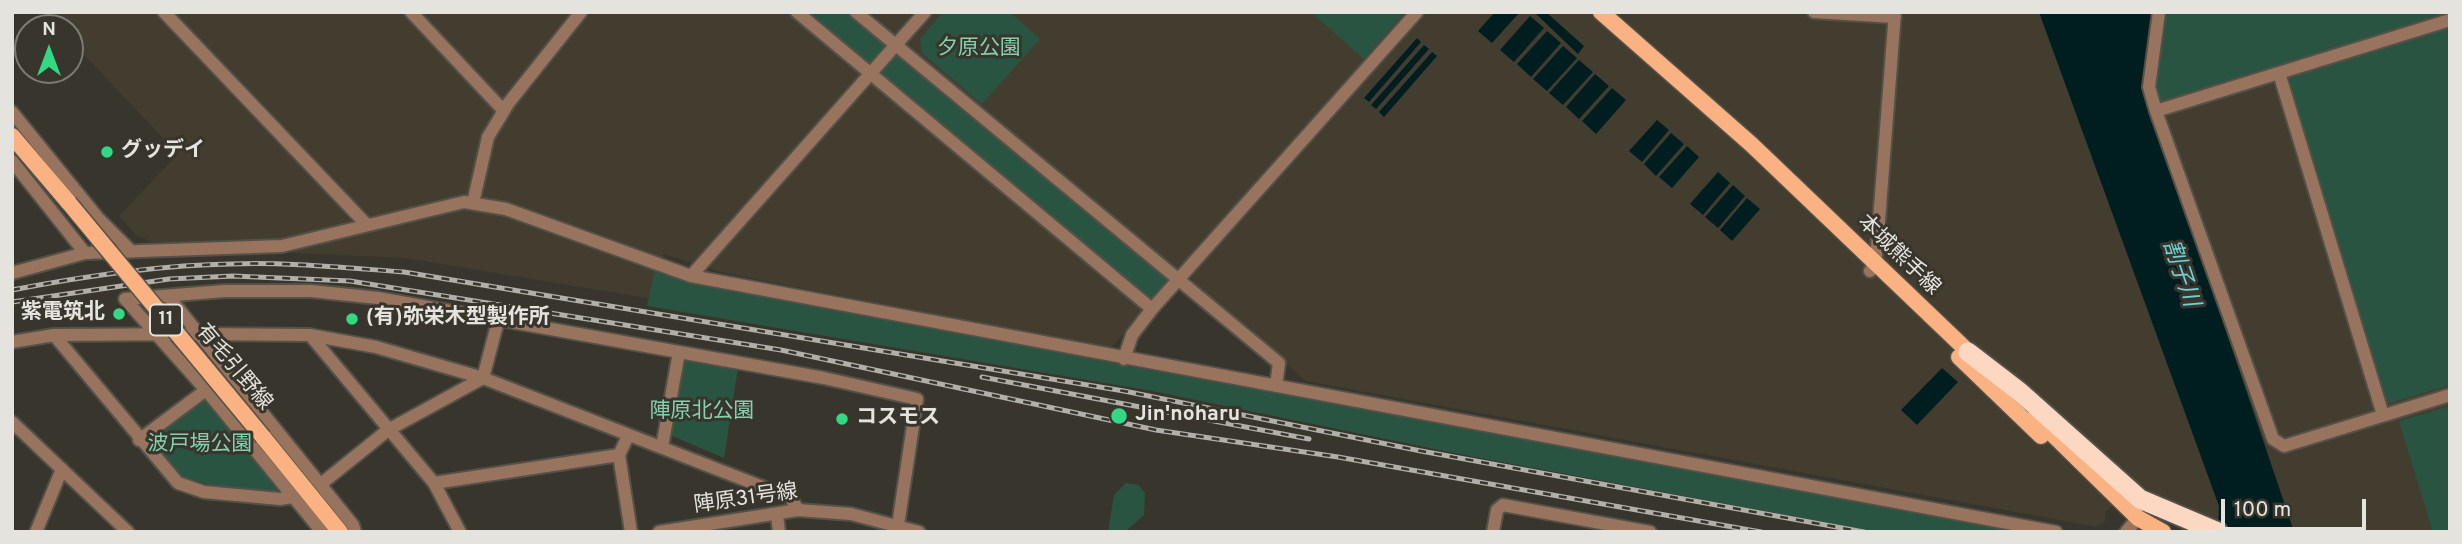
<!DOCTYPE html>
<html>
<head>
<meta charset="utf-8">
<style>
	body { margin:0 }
	#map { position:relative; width:2462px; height:544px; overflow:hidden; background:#38352d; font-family:Overpass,sans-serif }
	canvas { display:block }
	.frame { position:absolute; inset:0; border:14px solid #e5e3de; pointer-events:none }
	.north { position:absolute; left:14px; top:14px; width:70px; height:70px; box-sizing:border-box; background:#38352d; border:2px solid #7d7b74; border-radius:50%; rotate:0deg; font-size:19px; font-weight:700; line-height:28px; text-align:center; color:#e5e3de }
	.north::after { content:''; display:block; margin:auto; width:24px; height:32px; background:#33d882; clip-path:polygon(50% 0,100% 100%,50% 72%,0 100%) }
	.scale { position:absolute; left:2221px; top:499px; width:145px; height:32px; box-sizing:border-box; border:4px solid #e5e3de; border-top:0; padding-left:9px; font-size:21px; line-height:24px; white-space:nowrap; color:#e5e3de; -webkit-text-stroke:5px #38352d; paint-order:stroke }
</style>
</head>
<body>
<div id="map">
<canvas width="2462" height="544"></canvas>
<div class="frame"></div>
<div class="north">N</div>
<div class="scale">100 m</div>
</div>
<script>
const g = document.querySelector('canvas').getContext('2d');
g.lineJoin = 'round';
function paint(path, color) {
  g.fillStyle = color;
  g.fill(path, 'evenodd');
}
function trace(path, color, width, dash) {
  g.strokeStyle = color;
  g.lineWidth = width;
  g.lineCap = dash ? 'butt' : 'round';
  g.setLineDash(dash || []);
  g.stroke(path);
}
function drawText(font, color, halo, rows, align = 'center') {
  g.font = font + ' Overpass,"Noto Sans JP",sans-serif';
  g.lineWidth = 6;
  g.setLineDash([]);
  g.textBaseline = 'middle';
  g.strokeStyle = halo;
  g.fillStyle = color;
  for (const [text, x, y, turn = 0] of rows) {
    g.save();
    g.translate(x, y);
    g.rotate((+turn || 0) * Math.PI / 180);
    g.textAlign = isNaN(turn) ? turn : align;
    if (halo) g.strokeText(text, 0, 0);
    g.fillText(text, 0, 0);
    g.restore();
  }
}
paint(new Path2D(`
	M44 12H2039L2219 506 2218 528 2180 511 2146 488 2111 506 2105 513V521L2097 527 1306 381 1194 282 1183 267 1110 349 721 272 664 254 653 299 405 258 294 253 282 241 152 242 136 235 119 216 178 154 70 40V28H59Z
	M2152 12H2450V532L2294 531 2143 86Z`), '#433d2f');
paint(new Path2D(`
	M805 12H849L1165 276 1167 283 1153 299 1149 300Z
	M943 12H1010L1040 39 982 104 922 53 920 39Z
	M1311 12H1405L1364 59Z
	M2165 12H2450L2159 105 2154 85Z
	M2450 27V385L2387 404 2287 77Z
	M655 269 688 280 1150 370 2032 532H1877L1464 455 1147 390 647 306Z
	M684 358 738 368 724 458 670 435Z
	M201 398H206L279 487 276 493 219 487 182 477 151 446V438Z
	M2450 406V532H2433L2399 421Z
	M1126 483 1138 485 1145 493 1144 515 1125 532H1108L1114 495Z`), '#2a5442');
paint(new Path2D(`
	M1495 12H1520L1492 43 1478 31Z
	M1534 12H1546L1584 46 1578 54Z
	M2039 12H2152L2143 86 2294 532H2218L2219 506Z
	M1530 16 1544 28 1514 62 1500 50Z
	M1547 31 1561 43 1531 77 1517 64Z
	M1417 38 1421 42 1369 102 1364 98Z
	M1424 45 1429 49 1376 109 1371 105Z
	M1563 46 1577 58 1547 91 1533 79Z
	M1432 52 1437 56 1384 117 1379 112Z
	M1579 60 1593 72 1563 105 1549 93Z
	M1595 74 1609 86 1579 119 1566 107Z
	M1612 88 1626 100 1596 134 1582 121Z
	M1657 120 1669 130 1642 162 1629 151Z
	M1671 133 1684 144 1656 176 1644 164Z
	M1687 146 1699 157 1672 188 1659 177Z
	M1718 172 1730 183 1703 215 1690 204Z
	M1733 185 1745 196 1718 228 1705 217Z
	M1747 198 1760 209 1732 241 1720 230Z
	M1942 368 1958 382 1917 425 1901 410Z`), '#001e20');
const minor = new Path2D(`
	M164 12 366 224
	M411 12 503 110 581 12
	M797 12 1152 309
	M856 12 1279 363 1276 386
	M1814 12 1895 17
	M2159 12 2149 87 2156 111 2273 439 2284 446 2450 395
	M2279 73 2383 415
	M2156 111 2450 20
	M12 112 98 218 129 249
	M12 161 85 253
	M473 203 488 137 508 104
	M1870 271 1875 264 1877 247 1895 12
	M12 273 85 253 282 246 464 202 506 209 691 276 2056 532
	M691 276 925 12
	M169 297 353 525 355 532
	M54 335 178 483 204 492 280 499 292 497
	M310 335 434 483 460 532
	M12 342 54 335 200 334 310 335 376 347 483 378 791 498 798 510
	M1124 359 1132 335 1152 309 1417 12
	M12 422 128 532
	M628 436 619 455 631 532
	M139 440 206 390
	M662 447 679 352
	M434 483 619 455
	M321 484 388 430 483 378 498 321
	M777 515 779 532
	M36 532 62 469
	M322 532 206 390 125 299 225 291H311L378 298 824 378 917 399 897 532
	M659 532 798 510 851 514 919 532
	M1493 532 1497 510 1503 505 1650 532
	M2126 532 2138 518`);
const major = new Path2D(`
	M1601 12 1752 145 1977 360
	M12 136 69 203
	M1959 357 2041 436
	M2035 417 2138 518 2163 532
	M263 437 340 532`);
const highway = new Path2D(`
	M1968 352 2020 392 2140 499 2218 532`);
trace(minor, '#545149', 16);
trace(major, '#545149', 19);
trace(highway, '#545149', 23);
trace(minor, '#98745e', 12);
trace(major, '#fab282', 16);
trace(highway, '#fcd8c2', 19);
const rail = new Path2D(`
	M12 290C85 276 158 265 231 264 289 262 346 268 404 272L1124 391 1421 451 1864 532
	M12 302 169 279 233 276 350 281 781 350 1156 430 1338 457 1761 532
	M982 377 1309 439`);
trace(rail, '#b1afa9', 5);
trace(rail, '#38352d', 2.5, [8]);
const majorBridge = new Path2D(`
	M69 203 263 437`);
trace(majorBridge, '#545149', 19, []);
trace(majorBridge, '#fab282', 16);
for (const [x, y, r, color] of [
	[107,152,7,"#33d882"],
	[119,314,7,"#33d882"],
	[352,319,7,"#33d882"],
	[1119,416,9,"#33d882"],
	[842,419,7,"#33d882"]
]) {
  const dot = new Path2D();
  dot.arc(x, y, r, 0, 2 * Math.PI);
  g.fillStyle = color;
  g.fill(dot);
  trace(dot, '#38352d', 2.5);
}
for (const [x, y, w] of [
	[166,320,32]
]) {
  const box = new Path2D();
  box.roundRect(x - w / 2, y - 15.5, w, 31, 5);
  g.fillStyle = '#38352d';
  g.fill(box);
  trace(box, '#e5e3de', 2);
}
drawText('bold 19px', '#e5e3de', null, [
	["11",166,320]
]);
drawText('21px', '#82d2ae', '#38352d', [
	["夕原公園",979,50],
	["陣原北公園",702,413],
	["波戸場公園",200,446]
]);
drawText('bold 21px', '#e5e3de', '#38352d', [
	["グッデイ",121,152],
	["紫電筑北",105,314,"right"],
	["(有)弥栄木型製作所",366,319],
	["Jin'noharu",1135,416],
	["コスモス",856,419]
], 'left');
drawText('21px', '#e5e3de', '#38352d', [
	["本城熊手線",1898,256,44],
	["有毛引野線",233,368,50],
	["陣原31号線",746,500,-8]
]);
drawText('italic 23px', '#6dd1d5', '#38352d', [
	["割子川",2179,274,71]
]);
</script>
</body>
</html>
